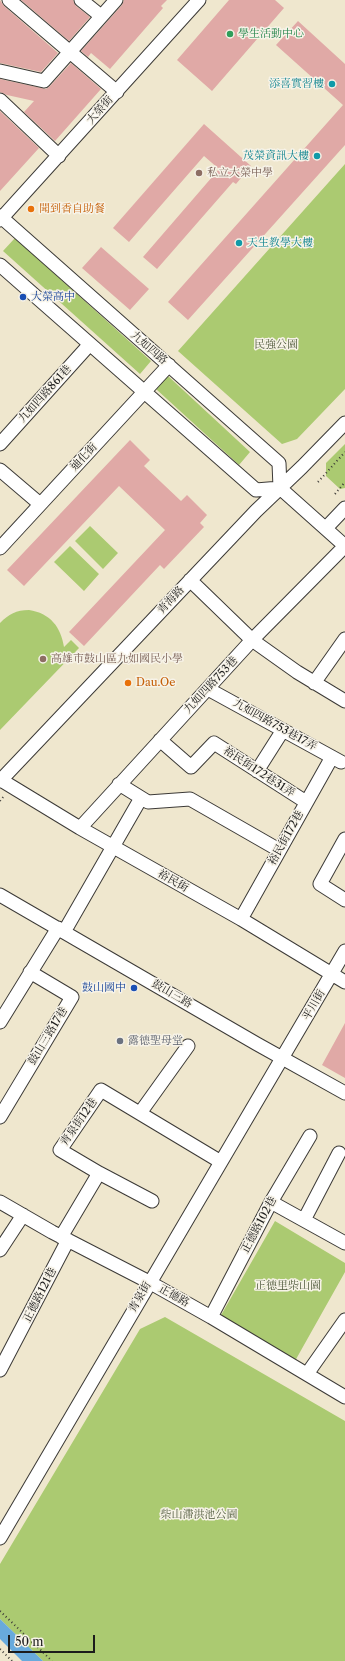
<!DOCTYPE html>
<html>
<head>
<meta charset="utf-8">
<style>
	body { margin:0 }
	#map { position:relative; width:345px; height:1661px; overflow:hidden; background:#efe7ce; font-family:"Libre Caslon Text",serif }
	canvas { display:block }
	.scale { position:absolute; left:8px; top:1635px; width:87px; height:18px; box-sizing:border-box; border:2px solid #1c1c1c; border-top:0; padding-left:5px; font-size:12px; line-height:14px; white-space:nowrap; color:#1c1c1c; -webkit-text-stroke:3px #f7f3e8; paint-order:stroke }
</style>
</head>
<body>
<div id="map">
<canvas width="345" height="1661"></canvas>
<div class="scale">50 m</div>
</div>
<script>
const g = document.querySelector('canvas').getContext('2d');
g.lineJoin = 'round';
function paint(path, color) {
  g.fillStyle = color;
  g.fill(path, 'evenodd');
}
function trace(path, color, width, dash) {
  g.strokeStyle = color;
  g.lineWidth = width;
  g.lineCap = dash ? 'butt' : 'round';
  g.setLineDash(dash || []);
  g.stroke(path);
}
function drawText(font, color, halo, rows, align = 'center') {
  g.font = font + ' "Libre Caslon Text","Noto Serif TC",serif';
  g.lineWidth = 3;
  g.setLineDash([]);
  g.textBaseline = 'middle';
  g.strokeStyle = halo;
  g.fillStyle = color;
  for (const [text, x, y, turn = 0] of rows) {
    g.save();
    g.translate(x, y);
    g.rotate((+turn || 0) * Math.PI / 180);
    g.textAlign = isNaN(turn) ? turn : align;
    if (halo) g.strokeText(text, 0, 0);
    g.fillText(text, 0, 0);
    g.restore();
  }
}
paint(new Path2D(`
	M345 164V389L297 439 282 444 178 351Z
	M15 238 151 361 140 374 3 251Z
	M168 376 250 452 239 465 156 389Z
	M345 444V488L340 489 326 476V463Z
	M90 526 118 553 103 569 75 541Z
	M70 546 99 574 84 591 54 562Z
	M29 610C50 613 61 627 64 647L71 640 79 648 0 730V623C9 614 16 610 29 610Z
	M275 1221 345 1263V1272L295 1361 220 1317Z
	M165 1317 345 1421V1661H43L0 1619V1564L140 1329Z`), '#abca71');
paint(new Path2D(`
	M0 1619 43 1661H22L0 1639Z`), '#68aadc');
paint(new Path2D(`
	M0 0 4 6 58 53 41 72 0 63Z
	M21 0H73L76 6 90 17 69 41Z
	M124 0H167L161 6 163 8 110 69 91 53 88 57 81 51 122 5Z
	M229 0H275L284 8 212 91 177 60Z
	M298 21 345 64V145L188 320 168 302 343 105 276 45Z
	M71 63 101 89 55 141 24 112 34 101 7 95 0 92V79L46 89 50 86Z
	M0 111 39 148 0 191Z
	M204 124 251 166 236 184 233 182 157 269 143 257 219 169 204 156 129 242 113 228Z
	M101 247 149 289 130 310 82 268Z
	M130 440 150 460 144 466 181 501 187 495 207 515 200 523 204 527 164 569 160 565 84 646 69 632 165 530 119 486 24 586 7 570Z
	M345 1023V1078L322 1065Z`), '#e0a9a6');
const minor = new Path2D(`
	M9 0 117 92
	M81 0 101 16
	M0 71 44 81 116 0
	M0 100 59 156
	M0 216 279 463 280 488 345 546
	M0 220 199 0
	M0 265 256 490 280 488
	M0 444 90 344
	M0 470 40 504
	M326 528 345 508
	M0 548 169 365
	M190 580 252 640 297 672 345 701
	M314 683 345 639
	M208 689 341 762
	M160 740 191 767 214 743 306 802
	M257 771 283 730
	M1 780 80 828 241 919 345 982
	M0 781 256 511 302 467 345 423
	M119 784 148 802 190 799 279 850
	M80 828 252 640 345 546
	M345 839 320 884 345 900
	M0 895 257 1044 345 1093
	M241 919 332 757
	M64 932 141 798
	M0 1022 58 928
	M140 1113 188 1046
	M0 1117 72 997 30 972
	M99 1173 152 1201
	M0 1202 52 1232 149 1282 211 1317 345 1397
	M271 1202 345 1243
	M304 1220 339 1153
	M61 1237 99 1173 60 1150 101 1090 221 1162
	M0 1250 23 1215
	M211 1317 271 1202 310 1136
	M0 1370 68 1240
	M307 1374 345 1320
	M0 1538 345 951`);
trace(minor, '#3c3a37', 15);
trace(new Path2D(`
	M318 482 345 452
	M335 494 345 482
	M0 801 4 796
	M0 1611 52 1661
	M0 1649 12 1661`), '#3c3a37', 2, [1, 3]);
trace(minor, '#fff', 13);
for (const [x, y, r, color] of [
	[230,34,4,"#2e9e5b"],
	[332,84,4,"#0f9aa8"],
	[317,156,4,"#0f9aa8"],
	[199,173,4,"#8d6e63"],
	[31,209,4,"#e8710a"],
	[239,243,4,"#0f9aa8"],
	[23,297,4,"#1a4fb4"],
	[43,659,4,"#8d6e63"],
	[128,683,4,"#e8710a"],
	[134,988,4,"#1a4fb4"],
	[120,1041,4,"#6b7280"]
]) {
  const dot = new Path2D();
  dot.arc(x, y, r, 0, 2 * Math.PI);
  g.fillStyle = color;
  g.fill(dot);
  trace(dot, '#f7f3e8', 1.5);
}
drawText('11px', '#27864d', '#f7f3e8', [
	["學生活動中心",238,34]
], 'left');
drawText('11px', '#0d838f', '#f7f3e8', [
	["添喜實習樓",324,84],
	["茂榮資訊大樓",309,156],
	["天生教學大樓",247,243,"left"]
], 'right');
drawText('11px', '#1c1c1c', '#f7f3e8', [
	["大榮街",100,110,-48],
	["九如四路",149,348,41],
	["九如四路861巷",45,394,-48],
	["迪化街",84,457,-47],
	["青海路",171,600,-47],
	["九如四路753巷",211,685,-47],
	["九如四路753巷17弄",275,725,29],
	["裕民街172巷31弄",259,772,33],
	["裕民街172巷",286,838,-61],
	["裕民街",173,881,30],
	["鼓山三路",172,994,30],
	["平川街",314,1005,-60],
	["鼓山三路17巷",48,1036,-59],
	["青泉街12巷",79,1122,-55],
	["正德路102巷",259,1225,-62],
	["正德路121巷",40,1295,-63],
	["正德路",174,1296,29],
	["青泉街",140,1297,-60]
]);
drawText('11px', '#785e54', '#f7f3e8', [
	["私立大榮中學",207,173],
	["高雄市鼓山區九如國民小學",51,659]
], 'left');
drawText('11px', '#c56008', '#f7f3e8', [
	["聞到香自助餐",39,209],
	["Dau.Oe",136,683]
], 'left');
drawText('11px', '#164399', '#f7f3e8', [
	["大榮高中",31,297],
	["鼓山國中",126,988,"right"]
], 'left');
drawText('11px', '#4e593a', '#f7f3e8', [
	["民強公園",276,345],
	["正德里柴山園",288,1286],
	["柴山滯洪池公園",199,1515]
]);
drawText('11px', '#5b616d', '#f7f3e8', [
	["露德聖母堂",128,1041]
], 'left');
</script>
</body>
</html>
